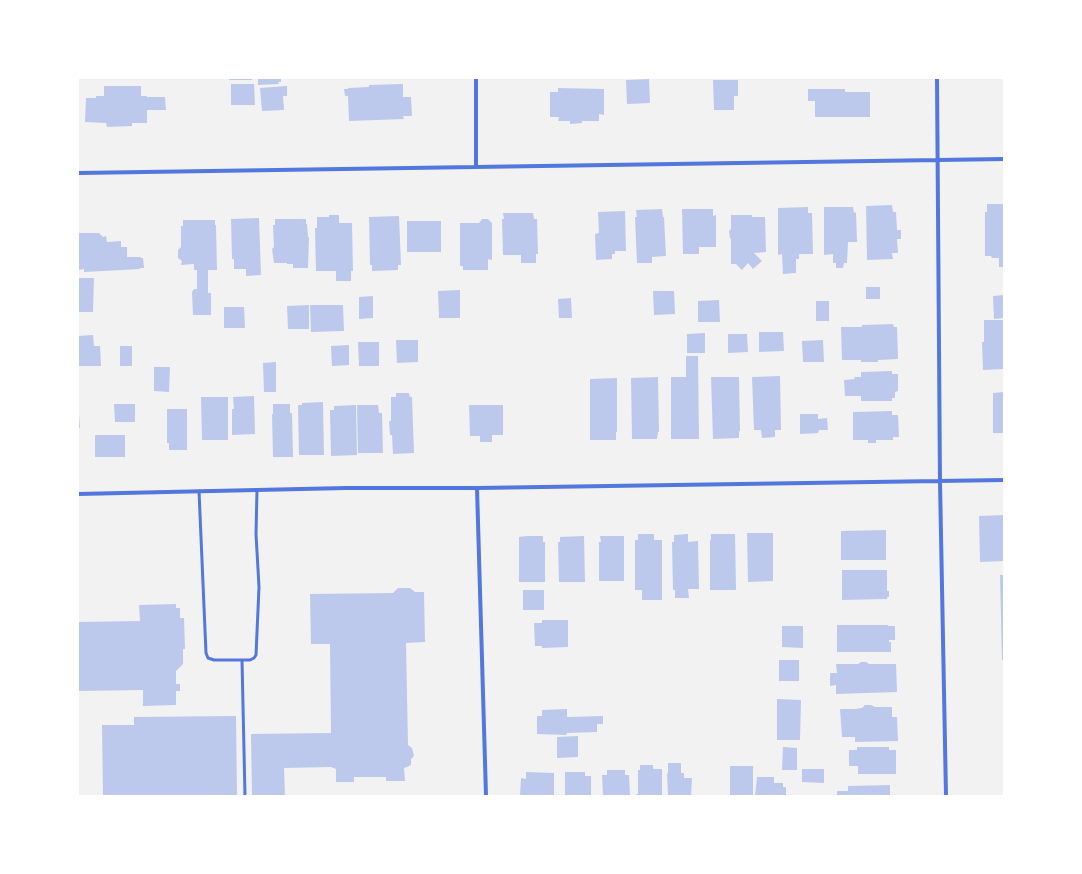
<!DOCTYPE html>
<html>
<head>
<meta charset="utf-8">
<style>
	body { margin:0 }
	#map { position:relative; width:1082px; height:874px; overflow:hidden; background:#f2f2f2; font-family:Rubik,sans-serif }
	canvas { display:block }
	.frame { position:absolute; inset:0; border:79px solid #fff; pointer-events:none }
</style>
</head>
<body>
<div id="map">
<canvas width="1082" height="874"></canvas>
<div class="frame"></div>
</div>
<script>
const g = document.querySelector('canvas').getContext('2d');
g.lineJoin = 'round';
function paint(path, color) {
  g.fillStyle = color;
  g.fill(path, 'evenodd');
}
function trace(path, color, width, dash) {
  g.strokeStyle = color;
  g.lineWidth = width;
  g.lineCap = dash ? 'butt' : 'round';
  g.setLineDash(dash || []);
  g.stroke(path);
}
paint(new Path2D(`
	M229 78H252V80H229Z
	M258 78H281V82H278L279 84 258 85Z
	M649 79 650 103 627 104 626 80Z
	M713 80H738V96H734V110H714Z
	M231 84H254L255 105H231Z
	M403 84V97H411L412 116H403L404 119 349 121 348 96H345L344 89H348V88L369 87V85Z
	M104 86H141V96H147V97H165L166 110H147V123H132V126L107 127 106 123 85 122 86 98H96V96H104Z
	M287 86V96H283L284 110 262 111 260 88Z
	M558 88 604 89V115L599 114V121H582V123L570 124V121H558L559 117H550V92H558Z
	M808 89H845V92H870V117H815V101H808Z
	M987 204H1004V267H999V258H992L991 256H985V212H987Z
	M892 205 893 212H896L897 230H901V239H897L898 253H892L893 259 867 260 866 206Z
	M808 207V213H812L813 254H799V259H796V273L783 274 782 254 778 255V208Z
	M824 207H853L854 213 856 212 857 242H848L847 263H844L843 268H836V263H833V254L824 255Z
	M662 209 663 217H664L666 256 652 257V263H637L635 217H637L636 210Z
	M682 209H713V216L716 215V247H699V254H683Z
	M625 211 626 251H615V254H612V259L596 260 595 234 599 233 598 212Z
	M503 213H533L534 219H537L538 254H536V263H521V255H503L502 219H504Z
	M329 215H339V223H352L353 271H351V281H336V271H316L315 228H317V217H329Z
	M731 215H752V217H765L766 252 754 253 762 261 753 269 748 263 742 270 736 264H731V239L730 238 729 231 731 229Z
	M399 216 401 265H398V270L372 271V265H370L369 217Z
	M259 218 261 275 246 276V269H234V259H232L231 219Z
	M275 219H306V224H307L308 237H309L308 268H293V264H287V263H274L272 249 274 247 273 225H275Z
	M482 219H488L492 223V260L488 259V270H463V266H460V223H479Z
	M183 220H215V225H216L217 270H208V293H211V315H193L192 292 194 289H197V270H194V264L181 265 182 261 178 258V250L181 247V226H183Z
	M407 221H441V252H407Z
	M78 233H99L103 237 106 236 107 242 121 241V247H127V257H141V258H143L144 268H140V269L84 272V269L78 270Z
	M78 278H94L93 312H78Z
	M866 287H880V299H866Z
	M460 290V318H439L438 291Z
	M653 291H674L675 314 654 315Z
	M1004 295V318L994 319 993 296Z
	M373 296V318L359 319V297Z
	M571 298 572 318H559L558 299Z
	M719 300 720 322H698V301Z
	M816 301H829V321H816Z
	M309 305V329H288L287 306Z
	M310 305H343L344 331 311 332Z
	M224 307H244L245 328H224Z
	M984 320H1004V369L983 370 982 342H984Z
	M893 324 894 327H897L898 359 878 360V362H861V360H842L841 327H862V325Z
	M759 332H783L784 351 759 352Z
	M705 333V353H687V334Z
	M728 334H747L748 352 728 353Z
	M93 335 94 346H100L101 366H78V336Z
	M396 340H418V362L397 363Z
	M823 340 824 362H803L802 341Z
	M358 342H379V366H359Z
	M349 345V365L332 366 331 346Z
	M120 346H132V366H120Z
	M686 356H698L699 439H671V377H686Z
	M276 362V392H264L263 363Z
	M154 367H170L169 392 154 391Z
	M892 371V374H898V391L895 392V398H892V401H861V396H845L844 380 855 379 854 377H861V372Z
	M780 376 781 430H775V437L762 438 761 430H754L752 377Z
	M658 377 659 432H658L657 439H632L631 378Z
	M711 377H739L740 431H739V438L713 439Z
	M617 378V432H616V440H590V379Z
	M1004 392V433H993V393Z
	M396 393H409L410 397H412L414 453 393 454 392 435H390L389 421H391V397H396Z
	M254 396 255 434 232 435V409H234L233 397Z
	M201 397H228V440H202Z
	M323 402 324 455H299L298 405H302V403Z
	M114 404H135V422H115Z
	M273 404H290V413H292L293 457H273L272 414H273Z
	M356 405 357 455 331 456 330 410H334V406Z
	M357 405H378L379 413H382L383 453H358Z
	M469 405H503V435H492V442H480V436H470Z
	M167 409H187V450H169V443H167Z
	M892 411V415H898L899 437H893V440H876V443H868V440H853V412Z
	M78 413H79L80 428H78Z
	M800 414H818V419L827 418 828 430H819L818 433 800 434Z
	M95 435H125V457H95Z
	M1004 515V561L980 562 979 516Z
	M886 530V560H841V531Z
	M747 533H773V581L748 582Z
	M638 534H654V540H662V600H642V590H635V540H638Z
	M688 534V542L698 541 699 589H688L689 598H675V590H673L672 542H674V535Z
	M711 534H735L736 590H710V540H711Z
	M527 536H543V542H545V582H519V537Z
	M584 536 585 582H559L558 542H560V537Z
	M600 536H624V581H599V542H601Z
	M842 570H887V591H889V597H887V599L842 600Z
	M1000 575H1004V660H1002Z
	M398 588H410L415 592H424L425 642 406 643 408 745 412 748 414 756 411 759V765L407 767 404 768 405 781H386V777H354V782H336V769L331 767 284 768 285 796H252L251 734 331 733 330 644H311L310 594 393 593Z
	M523 590H544V610H523Z
	M176 604V608H180V618H184L185 649H183V664L176 671V684H180V691H176V705L143 706V690L78 691V622L140 621 139 605Z
	M542 620H568V647L542 648V646H535L534 623H542Z
	M837 625H888V626H895V640H889V642H891V652H837Z
	M782 626H803V648L782 647Z
	M779 660H799V681H779Z
	M861 662H866L869 664H896L897 692 836 694V685L830 686V673H837L836 664H858Z
	M777 699 801 700 800 740H777Z
	M865 705H871L875 707H892V717H897L898 741 855 742V737H842L840 709H855L862 708Z
	M567 709V717L603 716V724H597V732L567 733 566 735 537 734V716H542V710Z
	M236 716 237 796H103L102 725H134V717Z
	M578 736V757L557 758V737Z
	M783 747 797 748V770H782Z
	M857 747H889V750H896V774H858V766H849V750H857Z
	M668 763H681V773H684V778H692L691 796H668L667 773 668 774Z
	M640 765H653V769H662V796H636V794H638V770H640Z
	M730 766H753V796H730Z
	M802 769H824V783L802 782Z
	M607 770H625V775H629L630 796H603L602 775H607Z
	M526 772 554 773V796H520L521 778 526 779Z
	M565 772H585V776H591V796H565Z
	M757 777H774V783H783V787H786V796H755Z
	M890 785V796H837V791H848V786Z`), '#bdc9ec');
trace(new Path2D(`
	M199 491 206 653 208 658 214 660H250L254 658 256 655 259 587 256 534 257 490
	M242 660 245 796`), '#5277de', 3);
trace(new Path2D(`
	M937 78 940 482 946 796
	M476 166V78
	M78 173 1004 159
	M477 488 486 796
	M78 494 346 488H477L1004 480`), '#5277de', 4);
</script>
</body>
</html>
